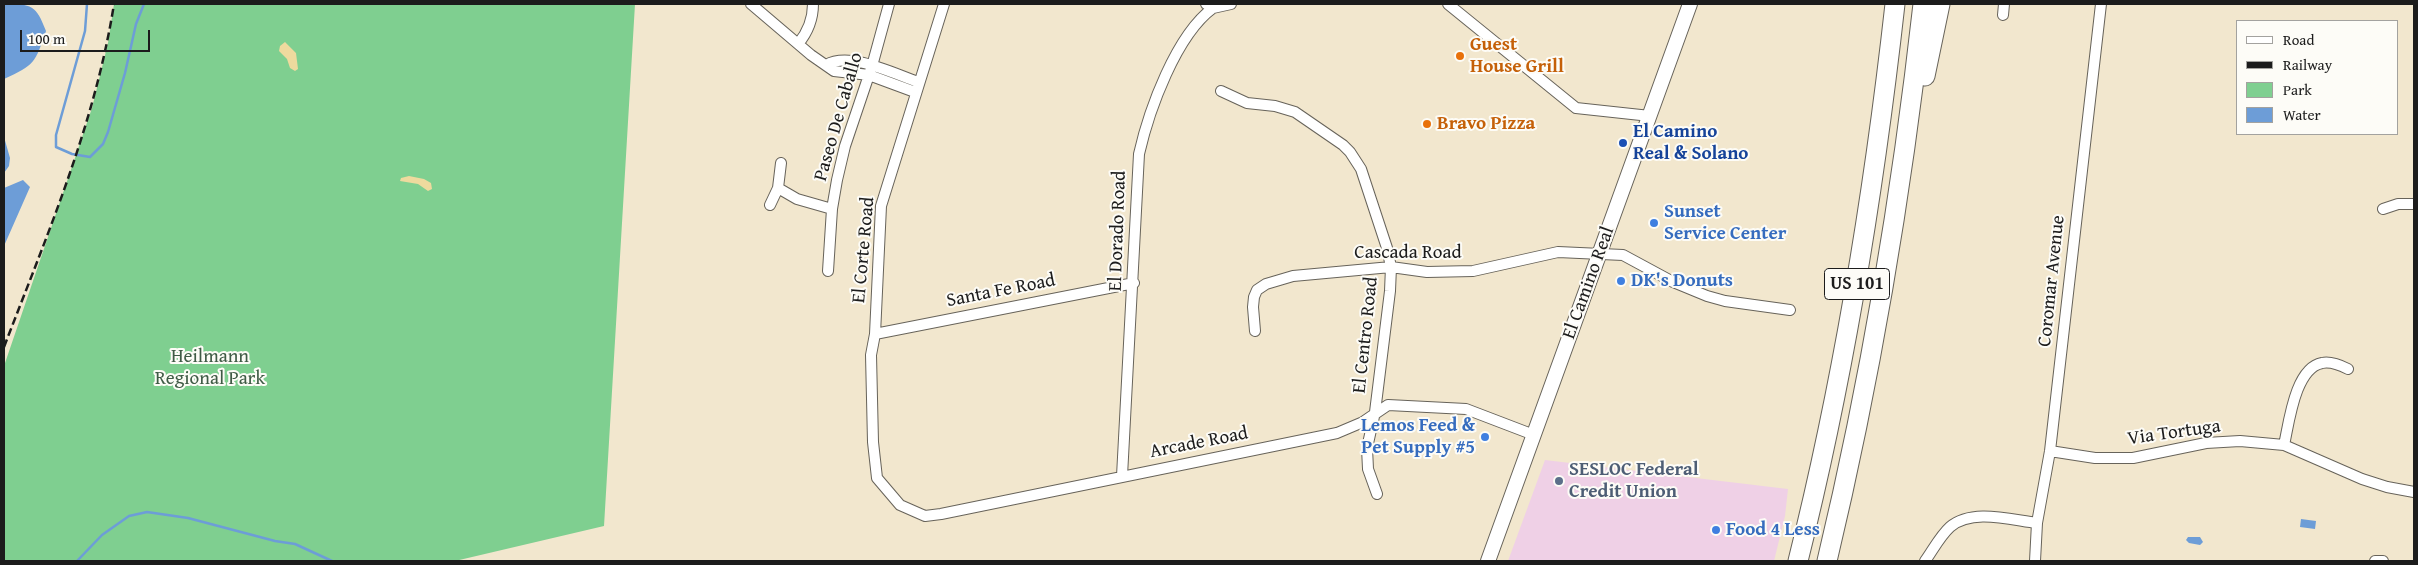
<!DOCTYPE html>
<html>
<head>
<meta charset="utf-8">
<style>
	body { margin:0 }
	#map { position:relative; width:2418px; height:565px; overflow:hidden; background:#f2e7ce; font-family:"Gentium Book Plus",serif }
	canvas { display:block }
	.frame { position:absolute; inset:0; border:5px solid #1c1c1c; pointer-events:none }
	.legend { position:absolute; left:2236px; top:20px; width:162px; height:115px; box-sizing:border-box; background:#fdfcf7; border:1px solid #a3a29f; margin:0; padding:6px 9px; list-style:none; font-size:15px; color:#1c1c1c }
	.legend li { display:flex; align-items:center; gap:10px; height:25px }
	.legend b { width:25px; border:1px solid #a3a29f }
	.scale { position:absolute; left:20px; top:30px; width:130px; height:22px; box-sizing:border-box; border:2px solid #1c1c1c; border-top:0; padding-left:6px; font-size:15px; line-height:18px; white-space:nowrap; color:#1c1c1c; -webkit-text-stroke:4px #fdfcf7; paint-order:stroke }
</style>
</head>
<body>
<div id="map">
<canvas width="2418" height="565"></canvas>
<div class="frame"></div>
<ul class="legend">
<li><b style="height:6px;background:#fff"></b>Road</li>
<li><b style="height:6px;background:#1c1c1c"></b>Railway</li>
<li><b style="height:14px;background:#7fcf90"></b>Park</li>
<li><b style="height:14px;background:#6d9dd7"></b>Water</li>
</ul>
<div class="scale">100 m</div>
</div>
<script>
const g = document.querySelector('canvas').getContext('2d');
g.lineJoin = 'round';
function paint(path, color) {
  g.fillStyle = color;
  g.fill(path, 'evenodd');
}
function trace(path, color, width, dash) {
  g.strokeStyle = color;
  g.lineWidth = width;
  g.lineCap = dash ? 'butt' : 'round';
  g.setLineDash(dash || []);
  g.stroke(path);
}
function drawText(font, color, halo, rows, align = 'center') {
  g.font = font + ' "Gentium Book Plus",serif';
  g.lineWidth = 4;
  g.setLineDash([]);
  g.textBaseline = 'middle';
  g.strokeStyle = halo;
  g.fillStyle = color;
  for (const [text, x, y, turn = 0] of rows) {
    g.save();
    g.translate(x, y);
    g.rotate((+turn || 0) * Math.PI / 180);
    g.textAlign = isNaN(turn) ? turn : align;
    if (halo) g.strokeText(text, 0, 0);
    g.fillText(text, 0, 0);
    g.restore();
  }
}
paint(new Path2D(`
	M1545 460 1788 489 1785 516 1774 561H1508Z`), '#efd0e6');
paint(new Path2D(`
	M114 4H635L604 526 455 561H4V366L92 108 108 43Z`), '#7fcf90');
paint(new Path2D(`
	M285 42 296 53 298 69 295 71 290 68 287 59 279 51 280 46Z
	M409 176 424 179 431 183 432 189 428 191 418 184 400 181 401 178Z`), '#eeda9e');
paint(new Path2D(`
	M4 4C32 4 36 5 46 31 35 63 35 65 4 79Z
	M4 137 10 158 9 166 4 173Z
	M23 180 30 187 4 246V188Z
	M2301 519 2316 521 2315 529 2300 527Z
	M2188 537H2200L2203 542 2200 545 2189 543 2186 540Z`), '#6d9dd7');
trace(new Path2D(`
	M87 4 85 31 56 135V147L72 154 90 157 103 144 108 132 125 73 136 24 144 4
	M77 561 102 535 129 516 147 512 188 518 275 541 295 544 332 561`), '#6d9dd7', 2.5);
const minor = new Path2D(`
	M751 4 811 55 834 71 869 75 915 92
	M944 4 881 206 875 334 871 355 873 442 877 478 900 505 925 516 941 514 1337 433 1363 422 1388 405 1466 409 1534 435
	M1206 4 1213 8 1231 4
	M1448 4 1576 108 1650 116
	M2003 15 2004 4
	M798 44C808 32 813 20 813 4
	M826 65C850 51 894 74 918 82
	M1221 91 1247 103 1275 106 1295 112 1343 145 1350 152 1361 169 1387 248 1391 267 1390 291 1375 412 1367 448 1368 469 1377 494
	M778 188 797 199 832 209
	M770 205 778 188 781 163
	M2383 209 2398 204H2414
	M828 271 832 209 837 180 845 146 872 66 889 4
	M1255 331 1253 307 1254 297 1257 290 1266 284 1293 276 1391 267 1427 272 1473 271 1558 252 1623 255 1673 282 1707 296 1725 301 1790 310
	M875 334 1134 283
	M2284 445C2289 423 2295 368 2322 363 2331 361 2340 365 2348 369
	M2050 451 2095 458H2133L2206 443 2240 441 2284 445 2362 479 2387 487 2414 492
	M1122 476 1139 154C1149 110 1176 35 1213 8
	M1925 561C1933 550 1940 536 1950 527 1972 508 2011 520 2037 523
	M2035 561 2037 523 2050 451 2101 4
	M2375 561H2383`);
const secondary = new Path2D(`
	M1488 561 1690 4`);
const motorway = new Path2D(`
	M1925 76 1940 4
	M1798 561C1844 377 1874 192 1895 4
	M1827 561C1871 377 1902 192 1923 4`);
trace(minor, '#67635a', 12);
trace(secondary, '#67635a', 16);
trace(motorway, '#67635a', 21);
trace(minor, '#fff', 10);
trace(secondary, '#fff', 14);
trace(motorway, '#fff', 19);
trace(new Path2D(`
	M4 347C47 235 95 124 114 4`), '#1c1c1c', 2.5, [8, 4]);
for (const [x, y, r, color] of [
	[1460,56,5,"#e8710a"],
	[1427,124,5,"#e8710a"],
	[1623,143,5,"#1a4fb4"],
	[1654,223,5,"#3f7fe0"],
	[1621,281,5,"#3f7fe0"],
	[1485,437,5,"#3f7fe0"],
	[1559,481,5,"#5c6f8a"],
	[1716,530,5,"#3f7fe0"]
]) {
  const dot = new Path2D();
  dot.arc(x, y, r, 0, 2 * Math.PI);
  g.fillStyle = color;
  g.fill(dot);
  trace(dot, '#fdfcf7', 2);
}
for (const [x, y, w] of [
	[1857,284,65]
]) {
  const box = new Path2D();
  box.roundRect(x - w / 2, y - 15.5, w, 31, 4);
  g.fillStyle = '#fdfcf7';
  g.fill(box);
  trace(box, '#1c1c1c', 1);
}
drawText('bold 18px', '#1c1c1c', null, [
	["US 101",1857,284]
]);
drawText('bold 19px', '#c56008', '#fdfcf7', [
	["Guest",1470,45],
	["House Grill",1470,67],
	["Bravo Pizza",1437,124]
], 'left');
drawText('19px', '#1c1c1c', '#fdfcf7', [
	["Paseo De Caballo",839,117,-74],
	["El Dorado Road",1118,231,-88],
	["El Corte Road",864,250,-85],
	["Cascada Road",1408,253],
	["Coromar Avenue",2052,281,-84],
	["El Camino Real",1589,283,-70],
	["Santa Fe Road",1001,291,-11],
	["El Centro Road",1366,335,-84],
	["Via Tortuga",2174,433,-8],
	["Arcade Road",1199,443,-11]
]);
drawText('bold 19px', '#164399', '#fdfcf7', [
	["El Camino",1633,132],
	["Real & Solano",1633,154]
], 'left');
drawText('bold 19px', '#366cbe', '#fdfcf7', [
	["Sunset",1664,212],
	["Service Center",1664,234],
	["DK's Donuts",1631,281],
	["Lemos Feed &",1475,426,"right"],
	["Pet Supply #5",1475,448,"right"],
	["Food 4 Less",1726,530]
], 'left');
drawText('19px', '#3f5b45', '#fdfcf7', [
	["Heilmann",210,357],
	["Regional Park",210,379]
]);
drawText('bold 19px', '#4e5e75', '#fdfcf7', [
	["SESLOC Federal",1569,470],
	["Credit Union",1569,492]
], 'left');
</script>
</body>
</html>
